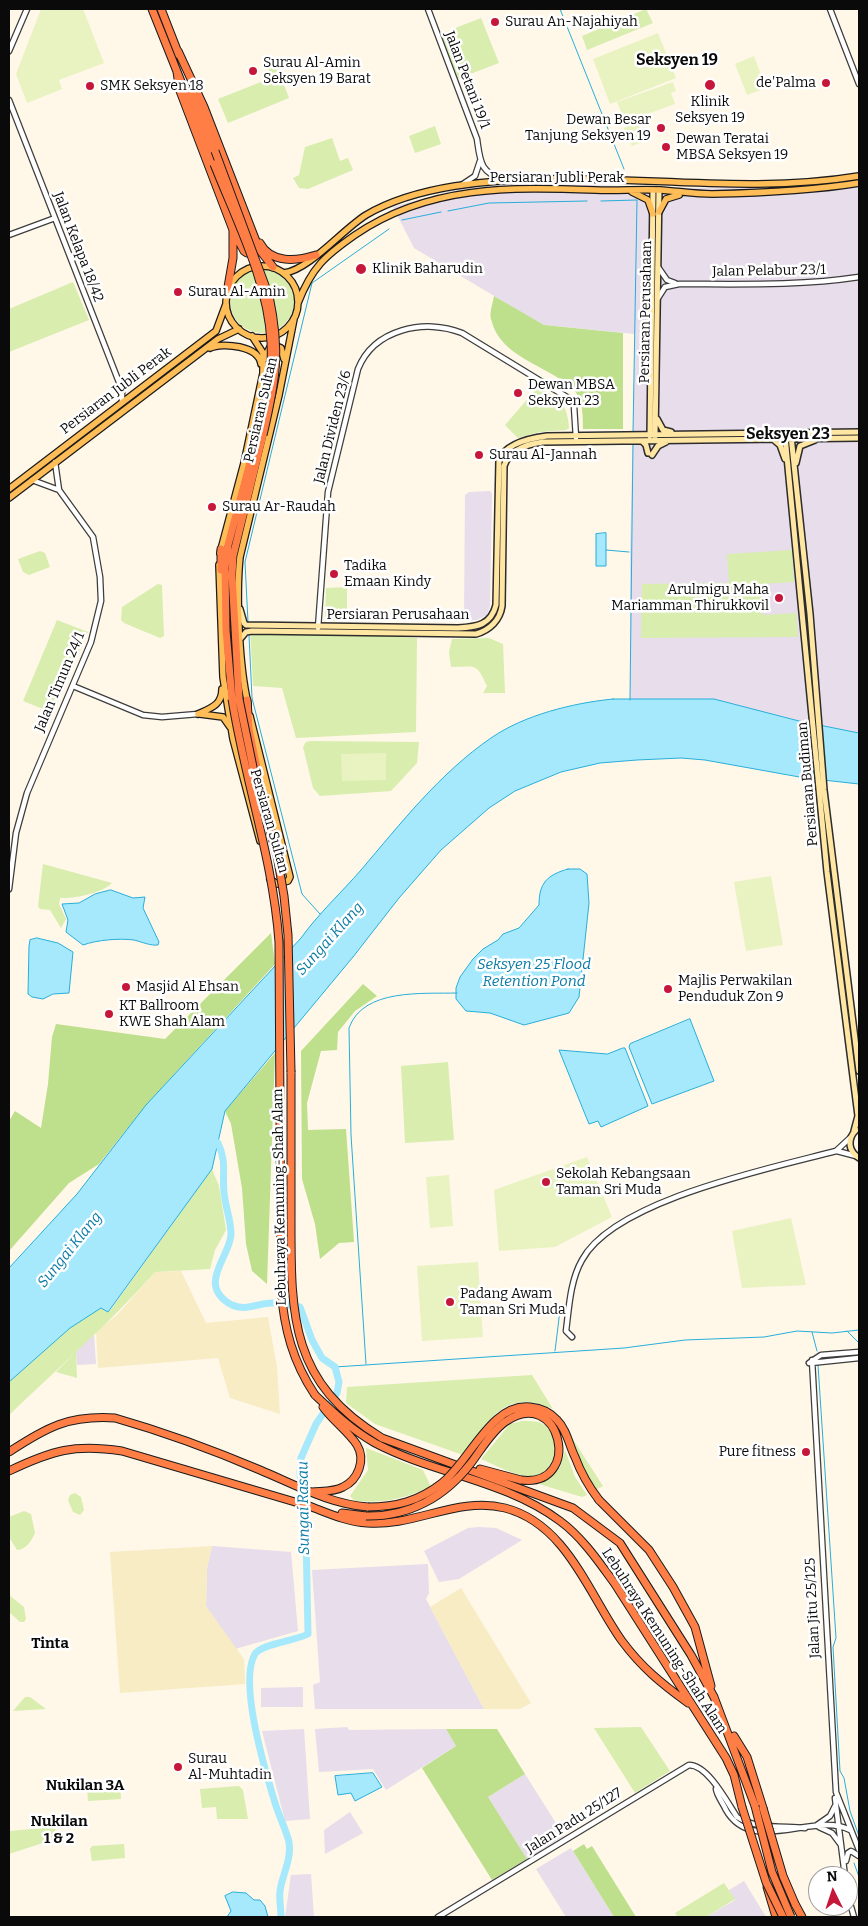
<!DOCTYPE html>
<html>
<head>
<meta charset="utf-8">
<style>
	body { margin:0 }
	#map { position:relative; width:868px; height:1926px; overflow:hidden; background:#fff7e8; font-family:Bitter,serif }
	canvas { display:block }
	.frame { position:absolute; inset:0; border:10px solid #0a0a0a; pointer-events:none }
	.north { position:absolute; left:808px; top:1866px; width:50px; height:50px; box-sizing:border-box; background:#fff; border:1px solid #9d9d9d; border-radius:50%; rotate:356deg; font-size:14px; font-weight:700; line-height:20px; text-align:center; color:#0a0a0a }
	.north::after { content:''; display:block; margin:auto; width:18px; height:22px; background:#c6163a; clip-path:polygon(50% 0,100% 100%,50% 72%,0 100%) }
</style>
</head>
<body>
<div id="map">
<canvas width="868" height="1926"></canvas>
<div class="frame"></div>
<div class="north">N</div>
</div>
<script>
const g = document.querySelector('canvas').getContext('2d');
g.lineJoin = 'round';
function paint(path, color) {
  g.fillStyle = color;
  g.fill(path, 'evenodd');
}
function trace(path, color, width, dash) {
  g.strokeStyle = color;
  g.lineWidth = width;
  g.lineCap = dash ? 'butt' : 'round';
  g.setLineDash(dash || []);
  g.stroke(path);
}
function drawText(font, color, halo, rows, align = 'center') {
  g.font = font + ' Bitter,serif';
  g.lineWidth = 5;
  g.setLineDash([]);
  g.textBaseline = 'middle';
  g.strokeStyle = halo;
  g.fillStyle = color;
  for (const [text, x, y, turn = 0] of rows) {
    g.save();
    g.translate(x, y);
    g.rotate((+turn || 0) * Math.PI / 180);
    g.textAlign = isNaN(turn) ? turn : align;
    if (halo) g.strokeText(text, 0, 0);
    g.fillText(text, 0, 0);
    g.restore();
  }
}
paint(new Path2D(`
	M859 179V733L799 721 714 699H630V552L635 334 544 325 526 315 414 248 393 207 457 189 525 183 688 188 800 186Z
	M490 491 492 494 490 606 487 615 477 620 466 621 464 619 465 495 469 492Z
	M94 1334 96 1364 77 1365 76 1352Z
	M479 1527 496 1528 522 1540 459 1579 439 1582 424 1551 468 1528Z
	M212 1546 291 1552 298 1631 235 1649 206 1606 207 1568Z
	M428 1564 429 1593 426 1599 484 1709H315L313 1685 320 1682 312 1570Z
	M303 1687V1707H261V1688Z
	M347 1727 349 1730 446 1729 456 1746 386 1790 373 1769 319 1772 315 1729Z
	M304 1729 310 1819 285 1821 262 1731Z
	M525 1774 564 1836 527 1859 488 1797Z
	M350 1812 363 1833 325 1854 324 1830Z
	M571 1848 614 1917H566L536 1869Z
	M311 1874 314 1917H285L291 1875Z
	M744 1881 766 1917H706L735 1900 729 1890Z`), '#e7ddeb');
paint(new Path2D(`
	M181 1271 206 1323 268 1317 277 1367 280 1414 230 1398 218 1358 98 1368 96 1331 117 1315 155 1272Z
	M212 1546 207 1568 206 1606 244 1659 245 1684 120 1693 110 1552Z
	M461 1588 531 1703 520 1709H484L430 1607Z`), '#f8ecc5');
paint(new Path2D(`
	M646 9 653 23 587 50 582 36Z
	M481 18 499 63 457 79 440 34Z
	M276 64 289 98 228 123 218 99 266 80 269 67Z
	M435 126 441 144 415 153 409 136Z
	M332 138 340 161 348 158 353 170 308 189 299 188 293 178 299 175 305 147Z
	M230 301a32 32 0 1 1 64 0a32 32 0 1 1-64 0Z
	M73 282 89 320 9 352V309Z
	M538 387C559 399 567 401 569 428L566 430 540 432 518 438 505 425Z
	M792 550 794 582 761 584 763 615 796 613 798 637 641 638 642 584 729 583 727 554Z
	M40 551 45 553 50 567 29 575 23 572 18 559Z
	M158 584 162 585 164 636 160 638 124 623 121 620 122 607Z
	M347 587V620L325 621 326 588Z
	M57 620 88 632 53 713 23 701Z
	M250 629 417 638 416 732 296 738 282 688 253 686Z
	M489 638 503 644 505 693H483L487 686C476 662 476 667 451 667L449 652 452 639Z
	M310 741 419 742 417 763 391 791 320 796 313 788 303 747 306 742Z
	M43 864 112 883C103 893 73 899 60 898L59 904 66 919 61 928 50 910 40 909 38 906Z
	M448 1062 454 1140 405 1143 401 1066Z
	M212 1169 219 1186 226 1230 215 1250 210 1269 155 1272C110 1323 58 1368 9 1415V1382L70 1328 101 1308 109 1312Z
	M76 1352 77 1378 56 1372Z
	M532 1375 553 1409C502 1388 491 1420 463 1455L375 1424 346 1403 347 1387Z
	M522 1421C529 1421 536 1421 541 1423 564 1434 557 1474 532 1476 519 1478 493 1464 481 1459L510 1424Z
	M567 1430 603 1486 596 1490 585 1474Z
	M366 1448 423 1470 431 1487C401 1499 388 1503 355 1501L350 1496 368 1470Z
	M565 1450 575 1477 587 1495 582 1497 539 1484C557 1474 560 1470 565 1450Z
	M75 1493 81 1497 84 1510 80 1515 73 1512 68 1500 70 1495Z
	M24 1511 31 1514 35 1533C32 1540 26 1550 17 1550L9 1537V1517Z
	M9 1595 24 1607 26 1619 24 1622H20L9 1612Z
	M25 1697H30L46 1709 13 1711Z
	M641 1727 670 1771 635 1793 594 1728Z
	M120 1785 121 1799 88 1801 87 1787Z
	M239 1786 243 1790 248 1819H217L216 1807 202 1808 200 1789Z
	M54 1827 58 1835 55 1839 9 1854V1831Z
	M124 1844 125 1858 92 1861 90 1849 92 1846Z
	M724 1883 735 1899 706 1917H678L675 1913Z`), '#d8edae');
paint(new Path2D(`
	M494 296 544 325 623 333V429H583C583 415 583 398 572 388 547 365 500 358 491 319 489 313 493 303 494 296Z
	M271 933 275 964 146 1105 99 1164 69 1183 9 1251V1121L15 1111 41 1128 48 1084 52 1037 56 1024 165 1039Z
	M363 984 377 996 355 1011 338 1032 337 1050 321 1051 307 1103 308 1130 346 1129 354 1242 339 1243 320 1259 315 1224 302 1179 301 1051Z
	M275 1053 267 1284 252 1271 246 1244 242 1188 231 1124 225 1111Z
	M446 1729H497L525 1774 488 1797 527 1859 492 1880 422 1768 456 1746Z
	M584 1844 587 1849 592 1846 636 1917H614L573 1851Z`), '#bedf8c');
paint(new Path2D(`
	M41 9H83L104 63 59 80 62 89 27 103 16 74Z
	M658 33 676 78 610 104 593 59Z
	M754 56 766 88 747 95 735 64Z
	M673 82 676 91 671 93 675 104 625 122 617 102Z
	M638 122 645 141 632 146 624 128Z
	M386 753V780L342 781 341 754Z
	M771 876 783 945 746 951 734 882Z
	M587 1157 612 1217 555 1247 499 1251 494 1190Z
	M449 1175 453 1226 430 1228 426 1177Z
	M791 1218 806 1285 742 1288 732 1231Z
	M478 1262 483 1337 422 1341 417 1266Z`), '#e9f3c1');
const water = new Path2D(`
	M606 533V566H596V534Z
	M613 699H714L799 721 859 733V784L805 778 705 760 681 758 637 760 600 763 561 772 515 791 489 808 441 850 399 898 353 957 225 1111 212 1169 108 1312 101 1308 70 1328 9 1382V1268L77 1194 146 1105 301 938C319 913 341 893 361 870 401 823 440 773 491 738 524 715 573 703 613 699Z
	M568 869H580L587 874 589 903 579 997 569 1013 524 1025 490 1013 466 1011 456 999V988L460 977 473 959 483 949 498 940 503 934 519 928 539 905C539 883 547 875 568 869Z
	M111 890 133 898 145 897 143 908 159 942 158 945C151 946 142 942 134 940 119 938 97 940 83 945L66 932 68 920 62 904 79 903 95 894Z
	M37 938 58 943 73 952 69 993 53 994 43 999 32 997 28 994 29 946 30 940Z
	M690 1019 714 1081 652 1104 629 1047 630 1044Z
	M623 1048H625L648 1106 601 1127 598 1121 589 1124 559 1050 607 1054Z
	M373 1773 382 1787 355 1801 351 1793 338 1795 335 1776Z
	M233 1892 246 1893 254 1900H260L265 1906 268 1917H227L231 1911 225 1896Z`);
paint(water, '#a7e9fc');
trace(water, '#27aeda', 1);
trace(new Path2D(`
	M560 9 624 169
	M601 201 637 200 633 433
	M448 211 489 203 587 201
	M402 220 441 212
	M606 550 629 552
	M248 622 245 562 312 283 389 229
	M249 635 252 698 302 894 320 914
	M630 700 633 442
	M847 1331 859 1343
	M812 1332 817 1351
	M555 1351 560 1310
	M366 1364 351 1135 349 1028C363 988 423 994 457 993
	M818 1365 836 1638 833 1647 840 1771 844 1778 850 1811 859 1836
	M335 1367 624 1348 685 1340 764 1337 797 1331 832 1333 859 1330
	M854 1863 859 1877`), '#27aeda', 1);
trace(new Path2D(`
	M210 1141 218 1143C227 1162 222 1173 224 1192 225 1206 231 1220 231 1234 231 1256 195 1285 232 1305 246 1312 260 1302 274 1303 282 1303 292 1306 300 1307L312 1340 322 1358 335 1367 339 1382 337 1393 316 1424 301 1458 300 1473 306 1536 308 1634C295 1641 261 1644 255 1654 238 1683 266 1774 276 1806 280 1818 286 1830 289 1842 292 1859 282 1875 280 1891 279 1899 281 1909 281 1917`), '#a7e9fc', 7);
const tertiary = new Path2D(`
	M428 9 477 139C480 160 480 174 504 179
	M830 9 859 84
	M9 51 27 9
	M9 100 122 390V402
	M463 184 475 176 480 161
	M9 235 55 218
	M658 267 667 280 675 283
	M658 298 665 287 679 284C739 284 800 286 859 277
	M32 480 59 490
	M318 628 328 492 358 369C374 329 425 318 462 333L570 399 574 406 576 438
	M73 686 143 715 162 717 198 714
	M9 889 16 833 27 793 91 642 101 601 100 577 93 537 59 490 55 462
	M837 1151 856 1156
	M572 1337 566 1331C569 1308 570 1281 582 1260 614 1200 772 1168 836 1151L850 1138
	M812 1360 836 1792 859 1850
	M809 1363 821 1355 859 1352
	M811 1363 859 1358
	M716 1789C717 1796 723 1803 726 1810 752 1856 814 1811 850 1830
	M835 1798 845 1876
	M817 1825 830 1816 835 1806
	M819 1827 832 1833 841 1845
	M846 1861 848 1853 851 1851 859 1856
	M848 1896 854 1917
	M438 1917 689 1765C708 1765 727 1802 737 1817 755 1829 783 1826 805 1828`);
const secondary = new Path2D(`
	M657 419 663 430 671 432
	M650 436 653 190
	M785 436 827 872 858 1116 854 1131
	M791 436 810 614 824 790 859 1071
	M655 437 659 190
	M773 439 780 445 785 459
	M642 441 646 445 648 453
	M652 455 658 446 666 442
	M796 463 800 446 815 440
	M240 609 244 623 246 625 458 628C477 627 491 625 496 605L499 460C506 443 531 438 547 436L859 432
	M241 638 246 632 252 631 476 634C490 630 500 620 502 606L504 466C509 450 528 444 543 442L859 438
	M856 1130C847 1139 848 1151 859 1158`);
const primary = new Path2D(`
	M632 192 648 200 653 214
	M659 212 666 199 679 195
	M226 302a36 36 0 1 1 72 0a36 36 0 1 1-72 0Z
	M284 273C309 270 342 230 366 215 393 199 424 191 455 186 589 165 726 198 859 176
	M298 303C312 267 325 256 355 235 428 185 511 187 595 190 617 191 638 189 660 190 677 191 695 194 712 194 761 193 811 191 859 183
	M210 348C223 342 259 346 261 364
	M264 359 270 347 274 345 281 348 284 359
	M9 489 216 331 226 304
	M9 498 218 339 239 329
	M220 553 244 463 263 373V353L252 336
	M219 565 223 677 233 739 260 841
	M248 704C239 665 236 596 240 557L279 395 294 319
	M198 714C211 708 222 705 222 689
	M200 714 223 717 230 727
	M250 716 290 877 288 881 277 884 270 879`);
const motorway = new Path2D(`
	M152 9 214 164
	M161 9 179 55
	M178 51 204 107 259 249 273 267
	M177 72 180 91 233 230V258L228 287
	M192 91 215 151
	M234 232 244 251 247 253 254 250
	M260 243C271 264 297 261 316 255
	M221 549V570
	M232 699 226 630 225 568 228 545 258 433
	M239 699 232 575 233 556 263 435
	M247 700 249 729 261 788
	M291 1072C291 1120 291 1169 291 1217 291 1314 289 1382 382 1438L573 1508 620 1543 691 1655 714 1697 755 1806
	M315 1395C334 1413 352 1430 375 1443 434 1474 505 1480 560 1521 582 1537 599 1562 615 1584L726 1758 734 1775 742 1807
	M9 1452C47 1427 69 1415 115 1418 164 1432 213 1450 260 1470 296 1485 329 1504 368 1507
	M480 1469 521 1480
	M9 1471C53 1450 74 1444 122 1451L312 1507
	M312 1492C322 1491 334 1492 343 1487 358 1480 366 1460 357 1445 348 1431 333 1421 323 1407
	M599 1500 649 1550 673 1587 695 1627 711 1686
	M309 1506C328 1513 347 1522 367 1523 414 1527 458 1496 505 1508 567 1524 589 1595 622 1641 642 1668 661 1683 688 1703
	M342 1513 366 1516
	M734 1736 747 1757 763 1808
	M767 1887 776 1917
	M795 1904 802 1917`);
trace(tertiary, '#3d3d3d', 7);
trace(secondary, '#2c2c2c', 8);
trace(primary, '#1b1b1b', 8);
trace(motorway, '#1b1b1b', 9);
trace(tertiary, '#fff', 4.5);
trace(secondary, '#ffe7a3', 5);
trace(primary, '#ffbd58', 5.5);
trace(motorway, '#ff7e46', 7);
const motorwayBridge = new Path2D(`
	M215 151 269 296C281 352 276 380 263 435
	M214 164C236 220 268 281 271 342 273 374 266 403 258 433
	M232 699C245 781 273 859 279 942L281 1289C284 1329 293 1362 315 1395
	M239 699 254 772 277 855 284 896 288 935 291 1072
	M368 1507C396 1507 419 1501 442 1483 470 1461 491 1403 530 1407 541 1408 550 1412 557 1420 567 1430 569 1445 575 1457 581 1473 589 1487 599 1500
	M366 1516C409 1517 445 1497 471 1463 481 1450 491 1432 505 1422 561 1383 584 1488 521 1480
	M755 1806 772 1872 791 1917
	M742 1807 766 1882 783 1917
	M763 1808 783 1876 795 1904`);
trace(motorwayBridge, '#1b1b1b', 9, []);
trace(motorwayBridge, '#ff7e46', 7);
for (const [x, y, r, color] of [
	[495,22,5,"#c6163a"],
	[253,71,5,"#c6163a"],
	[826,83,5,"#c6163a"],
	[710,85,6,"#c6163a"],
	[90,86,5,"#c6163a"],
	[661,128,5,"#c6163a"],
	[666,147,5,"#c6163a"],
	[361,269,6,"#c6163a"],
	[178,292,5,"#c6163a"],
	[518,393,5,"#c6163a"],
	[479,455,5,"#c6163a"],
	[212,507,5,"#c6163a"],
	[334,574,5,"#c6163a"],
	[779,598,5,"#c6163a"],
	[126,987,5,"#c6163a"],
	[668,989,5,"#c6163a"],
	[109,1014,5,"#c6163a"],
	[546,1182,5,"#c6163a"],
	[450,1302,5,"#c6163a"],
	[806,1452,5,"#c6163a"],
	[178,1767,5,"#c6163a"]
]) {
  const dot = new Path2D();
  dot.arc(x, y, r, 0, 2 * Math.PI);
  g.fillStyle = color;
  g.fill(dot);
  trace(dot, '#fff', 2);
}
drawText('14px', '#0a0a0a', '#fff', [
	["Surau An-Najahiyah",505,22],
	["Surau Al-Amin",263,63],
	["Seksyen 19 Barat",263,79],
	["de'Palma",816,83,"right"],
	["SMK Seksyen 18",100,86],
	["Klinik",710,102,"center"],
	["Seksyen 19",710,118,"center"],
	["Dewan Besar",651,120,"right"],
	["Tanjung Seksyen 19",651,136,"right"],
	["Dewan Teratai",676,139],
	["MBSA Seksyen 19",676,155],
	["Klinik Baharudin",372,269],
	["Surau Al-Amin",188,292],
	["Dewan MBSA",528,385],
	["Seksyen 23",528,401],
	["Surau Al-Jannah",489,455],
	["Surau Ar-Raudah",222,507],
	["Tadika",344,566],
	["Emaan Kindy",344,582],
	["Arulmigu Maha",769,590,"right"],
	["Mariamman Thirukkovil",769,606,"right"],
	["Majlis Perwakilan",678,981],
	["Penduduk Zon 9",678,997],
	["Masjid Al Ehsan",136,987],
	["KT Ballroom",119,1006],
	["KWE Shah Alam",119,1022],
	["Sekolah Kebangsaan",556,1174],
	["Taman Sri Muda",556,1190],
	["Padang Awam",460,1294],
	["Taman Sri Muda",460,1310],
	["Pure fitness",796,1452,"right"],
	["Surau",188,1759],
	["Al-Muhtadin",188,1775]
], 'left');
drawText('14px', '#0a0a0a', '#fff', [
	["Jalan Petani 19/1",467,80,69],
	["Persiaran Jubli Perak",557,178],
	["Jalan Kelapa 18/42",78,247,69],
	["Jalan Pelabur 23/1",769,271,-1],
	["Persiaran Perusahaan",646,312,-89],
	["Persiaran Jubli Perak",116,391,-37],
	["Persiaran Sultan",261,410,-77],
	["Jalan Dividen 23/6",333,427,-76],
	["Persiaran Perusahaan",398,615],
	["Jalan Timun 24/1",60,682,-67],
	["Persiaran Budiman",808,784,-95],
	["Persiaran Sultan",269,821,74],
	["Lebuhraya Kemuning-Shah Alam",280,1197,-91],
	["Jalan Jitu 25/125",813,1608,-93],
	["Lebuhraya Kemuning-Shah Alam",664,1641,57],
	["Jalan Padu 25/127",574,1821,-32]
]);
drawText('italic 15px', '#097aa6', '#fff', [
	["Sungai Klang",330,939,-48],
	["Seksyen 25 Flood",534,965],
	["Retention Pond",534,982],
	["Sungai Klang",70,1250,-51],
	["Sungai Rasau",304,1508,-91]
]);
drawText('bold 15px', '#0a0a0a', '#fff', [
	["Tinta",50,1644],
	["Nukilan 3A",85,1786],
	["Nukilan",59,1822],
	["1 & 2",59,1839]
]);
drawText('bold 16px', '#0a0a0a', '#fff', [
	["Seksyen 19",677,61],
	["Seksyen 23",788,435]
]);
</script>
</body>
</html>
